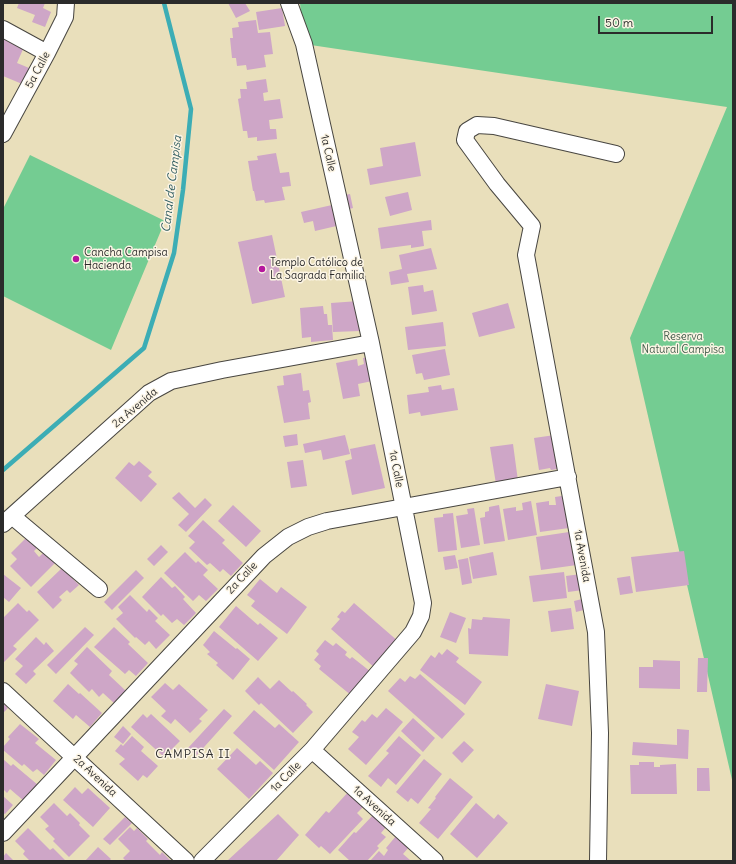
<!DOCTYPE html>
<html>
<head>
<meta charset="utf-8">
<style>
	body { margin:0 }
	#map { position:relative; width:736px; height:864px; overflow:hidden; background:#e9dfbb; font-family:Delius,sans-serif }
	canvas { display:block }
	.frame { position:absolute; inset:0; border:4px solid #2b2b2b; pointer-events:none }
	.scale { position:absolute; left:598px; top:16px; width:115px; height:18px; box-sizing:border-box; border:2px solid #2b2b2b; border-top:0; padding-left:5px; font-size:12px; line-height:14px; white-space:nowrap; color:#2b2b2b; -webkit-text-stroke:3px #fcf5e5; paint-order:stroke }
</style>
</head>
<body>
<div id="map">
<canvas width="736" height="864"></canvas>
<div class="frame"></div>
<div class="scale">50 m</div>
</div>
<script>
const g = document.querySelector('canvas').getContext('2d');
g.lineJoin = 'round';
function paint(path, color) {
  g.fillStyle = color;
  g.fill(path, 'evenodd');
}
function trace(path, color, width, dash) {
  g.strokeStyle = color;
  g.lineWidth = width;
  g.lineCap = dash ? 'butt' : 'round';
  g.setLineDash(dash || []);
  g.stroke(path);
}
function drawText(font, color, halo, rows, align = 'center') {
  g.font = font + ' Delius,sans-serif';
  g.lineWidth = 3;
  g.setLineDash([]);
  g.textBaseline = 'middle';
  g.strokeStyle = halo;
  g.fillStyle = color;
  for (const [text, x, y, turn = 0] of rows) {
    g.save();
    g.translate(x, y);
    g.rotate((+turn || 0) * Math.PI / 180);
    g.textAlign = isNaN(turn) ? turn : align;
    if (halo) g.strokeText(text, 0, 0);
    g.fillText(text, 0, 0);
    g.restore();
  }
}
paint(new Path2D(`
	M300 3H733V784L630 338 727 107 304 44Z
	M30 155 165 221 111 350 3 296V209Z`), '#74cc92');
trace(new Path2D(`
	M3 470 144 348 174 253 183 190 191 109 164 3`), '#3cadb5', 4.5);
paint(new Path2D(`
	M19 3H45L43 8 51 12 45 27 32 22 35 15 17 8Z
	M228 3H245L250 11 236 18Z
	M282 8 285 26 259 30 256 12Z
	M256 20 258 33 270 32 273 54 264 55 266 67 247 70 246 65 237 66 236 58H232L230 38H233L232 28 239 27 238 22Z
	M3 38 24 47 17 63 34 70 27 86 3 76Z
	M266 79 268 92 263 93 264 101 280 99 283 118 269 120 270 129H276L277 139 257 141V137L248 138 247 131H243L238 99 241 98 240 89H247L246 82Z
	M415 142 421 176 370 185 367 169 383 166 380 148Z
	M276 153 280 173 289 172 291 186 282 187 285 200 265 203 264 200 256 201 254 191H253L248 161 258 160 257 156Z
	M408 192 412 210 390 216 385 197Z
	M350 194 353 208 342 211 345 224 315 231 313 221 304 223 301 212 332 205 331 198Z
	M431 220 432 230 422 231 424 246 411 248V245L381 249 378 228Z
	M272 235 285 297 252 304 238 242Z
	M431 248 437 269 407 274 409 282 391 285 389 272 402 269 399 255Z
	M423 285 424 292 433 290 437 311 412 315 408 287Z
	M359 301 360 331 333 332 331 303Z
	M508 303 515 328 479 337 472 313Z
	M323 306 324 314H327L328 325H332L333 340 311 342V337L302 338 300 308Z
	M443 322 446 346 408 350 405 327Z
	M445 349 450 375 424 380 422 373 416 374 412 355Z
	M369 357 377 380 358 384 360 396 343 399 336 363 357 359 358 366 364 364 363 358Z
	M301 373 303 391 309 390 311 402 308 403 310 419 284 423 277 386 284 385 283 376Z
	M441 385 442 390 454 388 458 410 421 416 420 412 409 414 407 395 429 392 428 387Z
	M297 434 298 445 285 447 283 436Z
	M345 435 350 454 323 460 321 450 305 453 303 444Z
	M555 435 564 468 551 470 550 468 539 470 534 438Z
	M375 444 385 488 352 495 345 461 352 459 350 449Z
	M513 444 518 481 496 484 490 447Z
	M303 460 307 486 291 488 287 462Z
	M139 461 152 472 148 476 157 484 141 502 115 478 129 462 134 466Z
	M179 492 195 508 205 498 212 505 186 532 178 525 189 514 172 498Z
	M568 495 569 528 540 532 536 503 549 501V505H556L555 497Z
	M531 501 537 535 508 540 503 509 516 507V511L523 510 522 503Z
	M233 505 261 531 246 547 218 521Z
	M499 505 505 541 484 544 480 518 485 517V512L489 511V507Z
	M474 508 480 545 461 548 456 516 468 514 467 509Z
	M453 513 457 550 438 552 434 518 443 517V514Z
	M203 520 225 540 222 543 243 563 231 576 223 569 220 572 210 563 207 565 189 548 195 542 188 536Z
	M569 532 572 551 582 549 584 564 541 570 536 537Z
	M27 537 38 547 34 551 39 557 50 546 61 557 31 587 10 566 17 559 11 553Z
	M161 545 168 552 154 566 147 559Z
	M684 551 689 585 636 592 631 557Z
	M185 552 196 563 198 561 208 570 203 575 218 589 206 601 199 595 193 601 164 573Z
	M493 552 497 575 473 579 469 557Z
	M455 555 458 568 445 570 443 557Z
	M468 558 472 583 462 585 458 560Z
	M62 568 79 585 70 593 67 590 59 597 62 600 53 609 37 592Z
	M136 570 144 578 112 610 104 602Z
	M564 572 567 598 533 602 529 576Z
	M3 574 21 588 9 602 3 597Z
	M581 574 583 590 568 592 566 576Z
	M630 576 633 593 620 595 617 578Z
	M161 577 172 588 175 586 185 597 183 599 196 613 184 625 177 619 172 623 163 614 161 616 142 597Z
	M260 579 277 593 281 587 307 607 287 634 251 606 255 601 247 595Z
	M130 595 147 612 149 609 158 618 155 621 170 635 156 649 149 641 145 645 136 637 135 638 116 619 123 613 118 607Z
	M586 598 588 609 576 612 574 601Z
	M18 603 27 612 29 610 39 620 13 646 17 649 3 663V618Z
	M354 603 399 642 375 668 331 629 340 619 337 617 342 611 345 613Z
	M236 606 258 625 260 623 278 638 258 661 219 627Z
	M571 608 574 629 551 632 548 611Z
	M450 612 466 618 456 643 440 637Z
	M483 617 510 619 508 656 469 654 468 628 471 629 472 619 482 620Z
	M85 627 94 635 56 674 47 665Z
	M114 627 130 642 128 644 148 663 136 676 129 670 125 674 94 647Z
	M214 631 236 649 237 648 250 659 233 680 216 665 218 663 207 654 210 652 203 645Z
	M36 637 44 645 46 642 54 651 33 671 36 674 26 684 15 674 23 666 15 659Z
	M325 640 333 646 336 643 347 652 345 655 350 659 352 657 371 672 352 696 319 669 321 666 314 660 319 654 316 651Z
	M87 647 112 671 109 675 126 691 114 703 103 693 99 697 92 689 89 692 70 673 78 664 74 661Z
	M447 649 459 658 456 662 482 682 465 705 420 670 431 655 435 658 439 652 442 655Z
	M698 658H708L707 692H697Z
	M653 660 680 661V689L639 688V667H653Z
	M420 674 465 714 442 739 388 691 400 678 405 682 410 676 415 679Z
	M258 677 270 689 279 680 292 692 293 691 307 704 306 705 313 712 293 733 261 703 259 705 245 691Z
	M165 683 173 690 179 684 208 710 199 719 202 721 190 733 175 719 171 724 161 716 166 711 151 697Z
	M68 684 79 694 80 693 102 713 90 727 76 715 73 719 53 701Z
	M546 684 579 691 572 726 538 719Z
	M3 703 8 708 3 713Z
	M386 708 403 722 366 765 348 749 359 737 352 732 362 720 365 722 372 714 377 718Z
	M224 709 232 716 196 756 188 748Z
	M254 710 275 728 279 724 299 742 274 770 233 733Z
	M143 714 147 718 151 714 180 741 164 757 131 727Z
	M413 718 435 738 423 752 401 731Z
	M20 724 39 739 35 743 56 760 44 775 37 769 33 772 24 764 22 766 3 750V747L10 739 8 737Z
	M123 726 131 734 123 744 114 737Z
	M677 729 689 730 688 759 632 755 633 742 677 745Z
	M132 736 144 747 141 751 158 766 147 778 143 775 138 781 119 764 125 759 115 751 121 744 123 746Z
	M399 736 421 755 396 785 388 778 381 787 368 776 389 753 386 751Z
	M464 741 474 750 462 763 452 753Z
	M237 748 256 765 260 761 273 773 249 799 217 769Z
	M3 759 11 766 13 764 38 785 24 801 10 789 7 793 3 789Z
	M424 759 442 774 418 804 411 798 408 802 396 792Z
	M639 762H654V767H660V765L676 764 677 794H631L630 765H639Z
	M697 768H709L710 791H697Z
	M450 778 473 797 438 839 419 823 431 809 428 808 436 798 435 797Z
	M75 787 82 794 88 788 110 808 93 827 63 800Z
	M350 790 366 804 357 813 363 819 330 854 321 846 319 848 305 835 326 811 329 813Z
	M3 796 13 805 5 814 3 813Z
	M54 803 67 816 70 813 80 823 79 825 90 836 69 857 53 841 55 839 45 829 49 826 40 817Z
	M476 803 494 819 498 814 508 823 477 858 450 834Z
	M278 814 299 835 276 861H227Z
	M374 814 387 826 381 833 386 837 377 846 379 848 367 861H350L338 850 354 832 356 833Z
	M125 817 132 823 110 845 103 839Z
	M130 827 134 831 137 828 148 839 146 841 160 855 162 852 171 861H126L123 858 130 851 118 839Z
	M28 828 50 850 53 848 66 861H30L23 854 25 851 15 841Z
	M396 836 409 847 403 854 410 860V861H370L379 851 384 856 388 850 386 848Z
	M98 847 111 859 109 861H85Z
	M6 853 14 861H3V857Z`), '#cea6c7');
const minor = new Path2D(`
	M3 29 47 53
	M3 134 47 53 65 17 66 3
	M12 516 99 589
	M3 524 149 393 171 381 222 370 371 343
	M3 691 186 861
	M312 750 435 861
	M3 833 264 556 288 537 308 527 327 521 568 477
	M202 861 312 750 413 632 421 616 423 603 371 343 304 44 289 3
	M598 861 600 733 596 632 526 255 532 226 497 184 465 140 467 131 477 125 494 126 616 154`);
trace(minor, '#484641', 18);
trace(minor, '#fff', 16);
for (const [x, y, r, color] of [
	[76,259,4,"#b5179e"],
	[262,269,4,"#b5179e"]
]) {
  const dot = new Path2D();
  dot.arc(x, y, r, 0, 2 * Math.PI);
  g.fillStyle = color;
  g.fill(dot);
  trace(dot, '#fcf5e5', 1.5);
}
drawText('11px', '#2b2b2b', '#fcf5e5', [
	["5a Calle",38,70,-62],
	["1a Calle",328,153,77],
	["2a Avenida",135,408,-40],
	["1a Calle",396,469,79],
	["1a Avenida",582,556,80],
	["2a Calle",242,578,-47],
	["2a Avenida",95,776,43],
	["1a Calle",286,777,-45],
	["1a Avenida",374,806,42]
]);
drawText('11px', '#2b2b2b', '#fcf5e5', [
	["Cancha Campisa",84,253],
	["Hacienda",84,266],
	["Templo Católico de",270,263],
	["La Sagrada Familia",270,276]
], 'left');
drawText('11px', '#415b4a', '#fcf5e5', [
	["Reserva",683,337],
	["Natural Campisa",683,350]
]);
drawText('italic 12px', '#325f62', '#fcf5e5', [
	["Canal de Campisa",172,184,-83]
]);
g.letterSpacing = '1px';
drawText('12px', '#2b2b2b', '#fcf5e5', [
	["CAMPISA II",193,755]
]);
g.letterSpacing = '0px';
</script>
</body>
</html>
